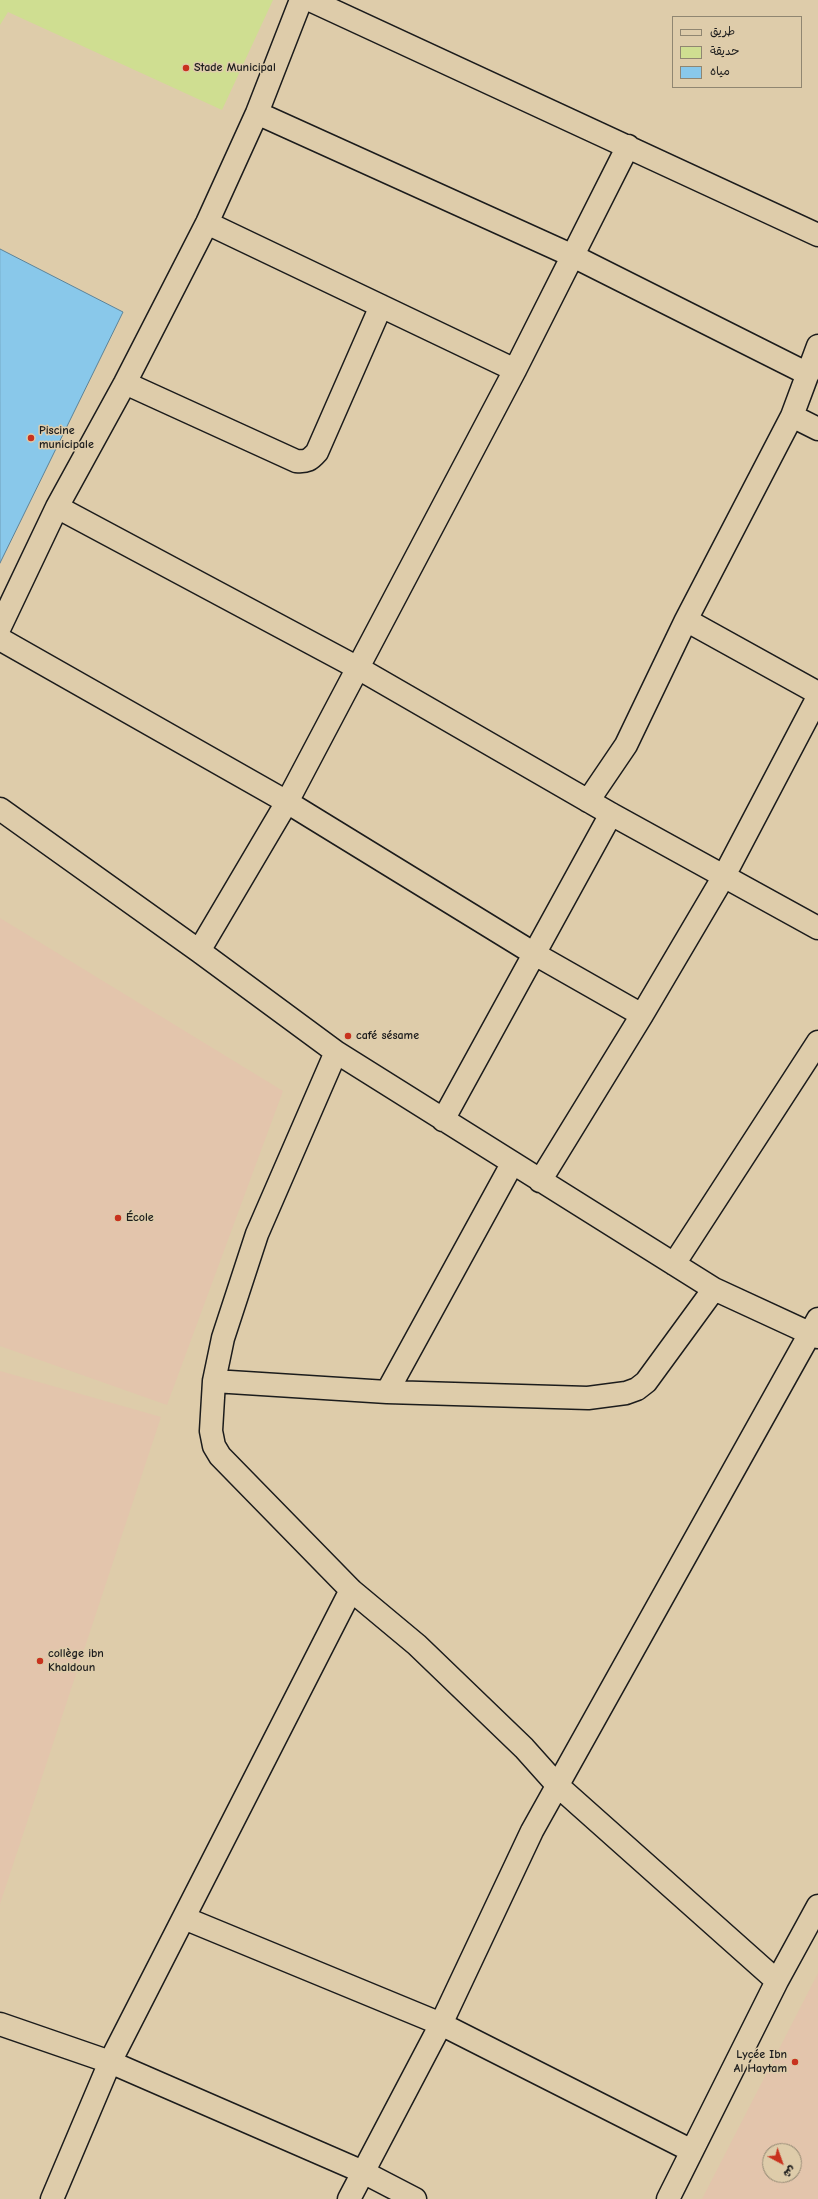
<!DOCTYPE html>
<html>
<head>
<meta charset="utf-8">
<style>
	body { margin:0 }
	#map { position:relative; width:818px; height:2199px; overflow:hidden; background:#deccaa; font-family:"Comic Neue","Playpen Sans Arabic",sans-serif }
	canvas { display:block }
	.legend { position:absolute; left:672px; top:16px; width:130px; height:72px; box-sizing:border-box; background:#deccaa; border:1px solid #908671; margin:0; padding:5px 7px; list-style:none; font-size:12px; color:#1c1c1c }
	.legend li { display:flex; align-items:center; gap:8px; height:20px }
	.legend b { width:20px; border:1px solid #908671 }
	.north { position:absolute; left:762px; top:2143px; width:40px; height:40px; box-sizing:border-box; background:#deccaa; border:1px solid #908671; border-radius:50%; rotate:139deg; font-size:11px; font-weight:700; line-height:16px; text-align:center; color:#1c1c1c }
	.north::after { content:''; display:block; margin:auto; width:14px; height:18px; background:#c8321e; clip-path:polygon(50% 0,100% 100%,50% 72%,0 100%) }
</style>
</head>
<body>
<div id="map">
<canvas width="818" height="2199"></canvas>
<ul class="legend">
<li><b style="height:5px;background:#deccaa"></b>طريق</li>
<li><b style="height:11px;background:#cfde91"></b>حديقة</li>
<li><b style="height:11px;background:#89c8ea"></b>مياه</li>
</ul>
<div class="north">ش</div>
</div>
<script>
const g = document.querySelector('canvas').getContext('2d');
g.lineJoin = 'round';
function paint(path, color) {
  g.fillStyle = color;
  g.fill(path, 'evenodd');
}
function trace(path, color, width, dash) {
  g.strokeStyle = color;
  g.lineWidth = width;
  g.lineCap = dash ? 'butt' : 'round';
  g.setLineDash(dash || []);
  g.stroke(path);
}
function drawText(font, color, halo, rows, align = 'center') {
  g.font = font + ' "Comic Neue",sans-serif';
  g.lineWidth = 3;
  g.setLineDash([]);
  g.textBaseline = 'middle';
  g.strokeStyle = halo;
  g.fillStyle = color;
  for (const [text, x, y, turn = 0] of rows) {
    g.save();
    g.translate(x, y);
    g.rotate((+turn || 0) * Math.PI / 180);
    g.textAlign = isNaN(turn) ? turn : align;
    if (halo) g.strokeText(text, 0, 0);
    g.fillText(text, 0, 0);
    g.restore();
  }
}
paint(new Path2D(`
	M0 918 283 1091 167 1405 0 1346Z
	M0 1371 161 1417 0 1904Z
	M818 1973V2199H702ZM770 2151H794V2175H770Z`), '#e3c5ac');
paint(new Path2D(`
	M0 0H273L222 110 8 12 0 25Z`), '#cfde91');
const water = new Path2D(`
	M0 249 123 312 0 563Z`);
paint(water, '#89c8ea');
trace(water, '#5d8398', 1);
const minor = new Path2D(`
	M310 0 818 235
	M257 113 573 256 808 374
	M207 223 515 370
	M125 383 296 461C307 462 310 460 317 452L381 306
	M792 416 818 429
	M57 507 358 668 611 814 818 928
	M686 620 818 693
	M0 627 57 507 125 383 207 223 257 113 301 0
	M0 639 287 802 533 953 642 1015
	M588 801 626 745 686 620 792 416 818 346
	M0 809 199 951 336 1052 257 1234 223 1338 214 1381 211 1431 214 1446 220 1456 351 1590 417 1645 524 1748 558 1786 777 1981
	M199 951 287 802 515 370 628 146
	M336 1052 714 1289 818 1337
	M443 1120 611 814
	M540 1181 642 1015 724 876 818 697
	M674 1264 818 1042
	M214 1381 387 1392 588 1398 626 1393 637 1389 646 1382 714 1289
	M387 1392 512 1164
	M184 1918 441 2024 692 2151
	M0 2024 110 2062 363 2172 415 2199
	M52 2199 110 2062 351 1590
	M349 2199 441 2024 532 1831 818 1319
	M668 2199 777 1981 818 1906`);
trace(minor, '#1c1c1c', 25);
trace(minor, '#deccaa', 22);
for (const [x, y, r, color] of [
	[186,68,4,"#c8321e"],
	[31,438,4,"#c8321e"],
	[348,1036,4,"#c8321e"],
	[118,1218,4,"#c8321e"],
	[40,1661,4,"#c8321e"],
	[795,2062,4,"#c8321e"]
]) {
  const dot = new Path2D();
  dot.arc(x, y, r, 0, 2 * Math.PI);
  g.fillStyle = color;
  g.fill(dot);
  trace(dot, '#deccaa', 1.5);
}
drawText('bold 12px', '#1c1c1c', '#deccaa', [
	["Stade Municipal",194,68],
	["Piscine",39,431],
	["municipale",39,445],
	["café sésame",356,1036],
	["École",126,1218],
	["collège ibn",48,1654],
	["Khaldoun",48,1668],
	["Lycée Ibn",787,2055,"right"],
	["Al Haytam",787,2069,"right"]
], 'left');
</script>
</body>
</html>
